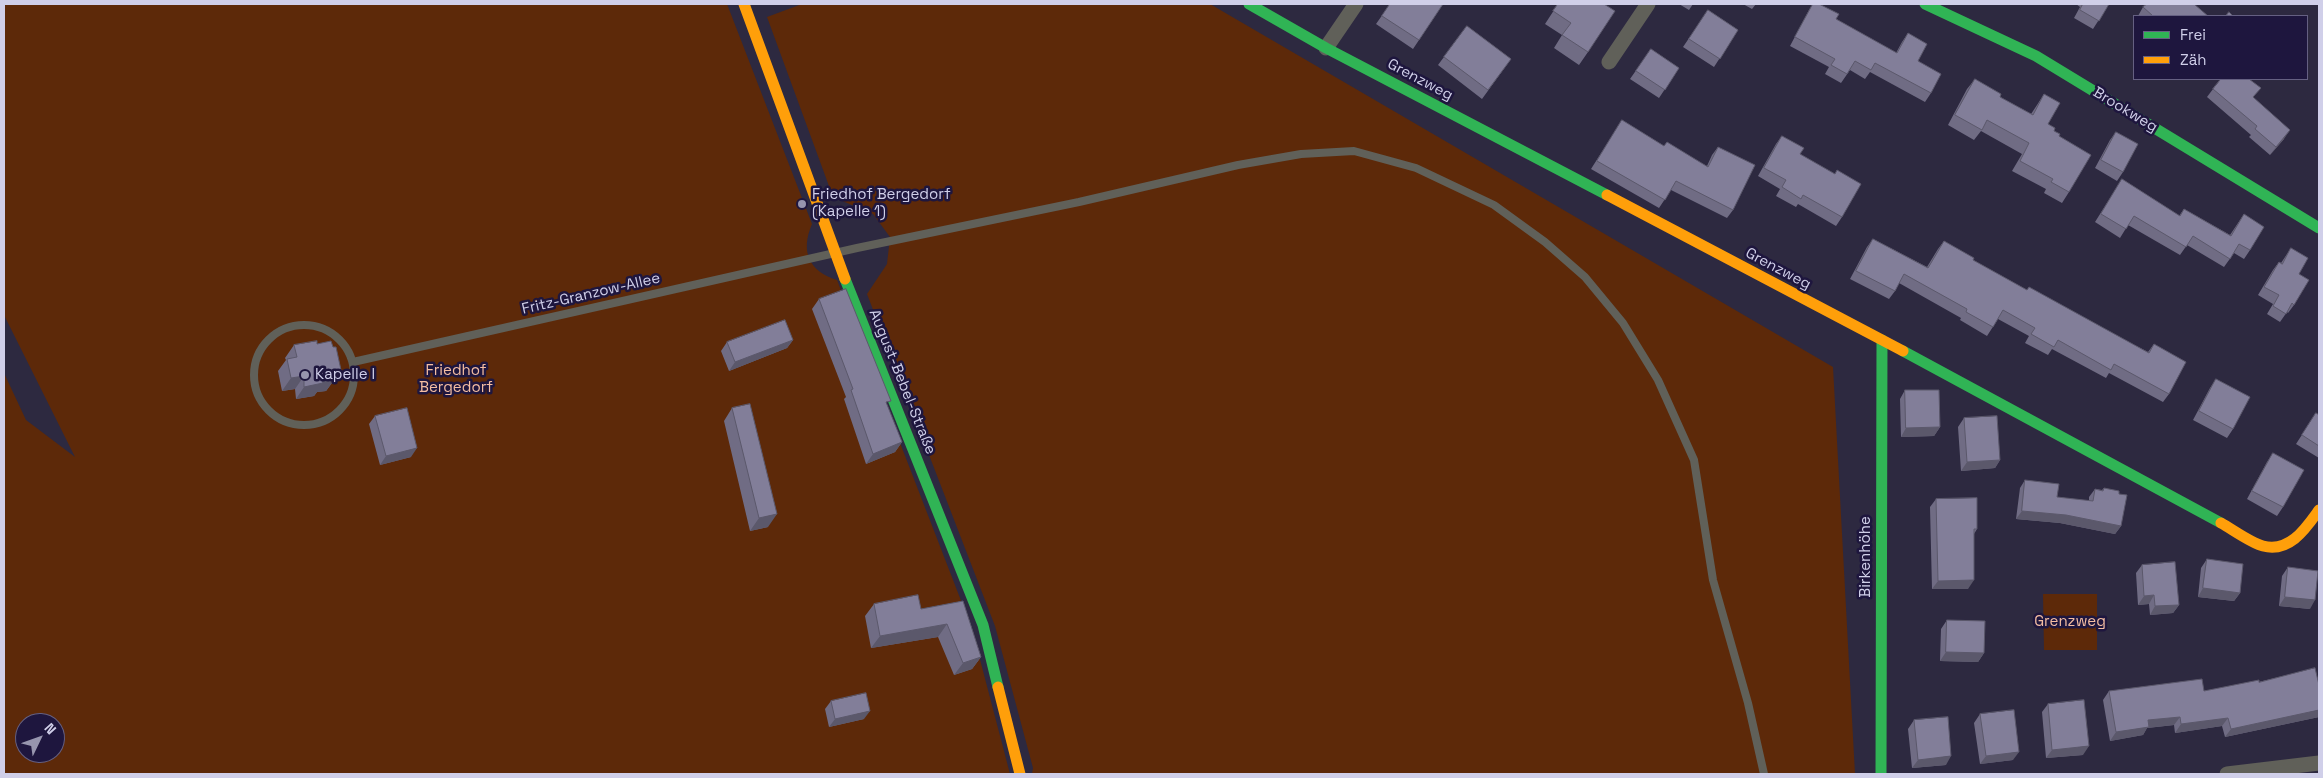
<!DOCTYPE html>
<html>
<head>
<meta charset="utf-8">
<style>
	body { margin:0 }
	#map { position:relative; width:2323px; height:778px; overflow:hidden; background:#2d2940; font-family:"Space Grotesk",sans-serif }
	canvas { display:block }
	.frame { position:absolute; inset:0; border:5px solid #d0cfe9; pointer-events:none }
	.legend { position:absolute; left:2133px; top:15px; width:175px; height:65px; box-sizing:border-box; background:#1e163e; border:1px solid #656082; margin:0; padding:6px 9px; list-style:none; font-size:15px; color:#d0cfe9 }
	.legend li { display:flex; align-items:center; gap:10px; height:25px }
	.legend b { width:25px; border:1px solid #656082 }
	.north { position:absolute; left:15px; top:713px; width:50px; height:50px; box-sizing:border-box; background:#1e163e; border:1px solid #656082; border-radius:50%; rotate:48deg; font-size:14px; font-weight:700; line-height:20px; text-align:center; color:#d0cfe9 }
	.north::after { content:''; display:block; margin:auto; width:18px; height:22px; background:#9795ae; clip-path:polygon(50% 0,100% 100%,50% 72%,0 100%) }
</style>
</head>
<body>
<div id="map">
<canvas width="2323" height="778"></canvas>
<div class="frame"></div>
<ul class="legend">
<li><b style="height:6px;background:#30b455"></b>Frei</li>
<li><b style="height:6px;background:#ff9f0a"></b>Zäh</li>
</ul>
<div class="north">N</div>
</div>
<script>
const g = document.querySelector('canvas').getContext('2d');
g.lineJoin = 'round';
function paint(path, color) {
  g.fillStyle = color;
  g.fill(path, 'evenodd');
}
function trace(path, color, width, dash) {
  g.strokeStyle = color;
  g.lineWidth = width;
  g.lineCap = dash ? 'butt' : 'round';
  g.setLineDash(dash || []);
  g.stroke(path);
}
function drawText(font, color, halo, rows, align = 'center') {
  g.font = font + ' "Space Grotesk",sans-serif';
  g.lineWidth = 5;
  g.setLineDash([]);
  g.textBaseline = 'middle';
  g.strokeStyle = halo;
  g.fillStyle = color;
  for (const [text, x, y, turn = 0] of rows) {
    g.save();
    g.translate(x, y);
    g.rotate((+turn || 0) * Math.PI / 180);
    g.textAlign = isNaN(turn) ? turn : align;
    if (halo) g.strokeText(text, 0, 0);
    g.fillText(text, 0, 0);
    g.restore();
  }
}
paint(new Path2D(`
	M4 4H727L812 224C800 252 809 271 837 280L972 629 1010 774H4V373L26 420 75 457 4 315ZM25 723H55V753H25Z
	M802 4H1210L1833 367 1855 774H1032L1033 768 995 626 867 294 887 264 890 237 873 214 833 197 767 17Z
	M2043 594H2097V650H2044Z`), '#5d2909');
trace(new Path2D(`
	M254 375a50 50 0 1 1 100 0a50 50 0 1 1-100 0Z
	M353 362 857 248 1079 202 1238 165 1301 154 1354 151 1416 168 1494 205 1545 242 1585 277 1623 323 1658 380 1694 460 1713 580 1748 703 1764 774`), '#606059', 8);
trace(new Path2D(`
	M1326 48 1356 4
	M1609 62 1648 4
	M2227 774 2319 763`), '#606059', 15);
trace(new Path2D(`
	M1249 4 1326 48 1607 195
	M1925 4 2036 56 2319 228
	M845 279 983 625 998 687
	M1903 351 2221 523
	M1881 774 1882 340`), '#30b455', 11);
trace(new Path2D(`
	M744 4 845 279
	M1607 195 1903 351
	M2221 523C2232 529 2251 543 2263 546 2290 553 2306 528 2319 510
	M998 687 1020 774`), '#ff9f0a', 11);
paint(new Path2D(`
	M1390 4H1443L1413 49 1376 24Z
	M1558 4H1604L1588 52 1579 65 1554 48 1562 35 1545 24Z
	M1679 4H1693L1689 10Z
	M1743 4H1756L1752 9Z
	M1813 4 1836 19 1896 53 1902 42 1908 33 1931 93 1925 102 1870 72 1865 79 1850 70 1841 83 1825 74 1829 67 1790 46 1809 10Z
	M2076 4H2109L2093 29 2074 18 2080 7Z
	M2143 7 2208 16H2138Z
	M1708 10 1738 30 1714 67 1683 47Z
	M1467 26 1511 59 1482 99 1438 65Z
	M1651 49 1679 68 1659 98 1630 79Z
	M1975 79 2000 97 2031 114 2037 105 2044 94 2048 124 2059 136 2069 192 2062 203 2044 193 2046 189 2012 171 2022 154 1981 131 1974 140 1948 125 1967 89Z
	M2213 89 2254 98 2284 139 2270 155 2249 137 2251 135 2207 97Z
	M1622 120 1664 146 1707 166 1712 155 1718 147 1733 210 1727 218 1671 190 1659 208 1591 169Z
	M2116 132 2123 172 2117 181 2095 168 2110 140Z
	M1782 136 1800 154 1842 217 1836 226 1798 204 1796 207 1776 196 1780 189 1758 176 1776 144Z
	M2122 179 2179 216 2184 209 2230 235 2244 214 2250 250 2244 259 2234 253 2224 267 2187 245 2180 255 2128 225 2120 238 2095 222Z
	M1873 239 1927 267 1938 249 1944 241 1973 260 2027 290 2148 352 2154 344 2169 394 2163 402 2109 373 2106 378 2052 349 2048 355 2025 343 2029 336 1998 319 1987 336 1960 320 1961 318 1899 283 1895 291 1889 299 1850 279 1867 247Z
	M2291 248 2299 274 2294 305 2288 313 2287 312 2280 322 2267 314 2273 304 2258 295 2273 270 2279 262 2281 263Z
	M819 299 887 405 902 442 895 452 866 464 844 399 846 397 812 309Z
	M793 340 787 348 729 371 721 351 727 342Z
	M317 344 332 383 326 391 317 392 314 396 296 399 295 389 282 391 278 371 286 360 285 358 294 345Z
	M2216 379 2233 429 2227 438 2193 420 2210 388Z
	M1905 390 1940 427 1934 436 1901 437 1900 399Z
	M732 408 768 527 750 531 724 421Z
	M2316 413 2319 415V458L2296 444Z
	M375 416 411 457 380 465 369 424Z
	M1964 418 2000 460 1995 468 1961 471 1958 427Z
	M2273 453 2283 507 2277 516 2247 499 2267 462Z
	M2025 480 2057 497 2089 501V497L2095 489 2102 490 2104 488 2119 494 2121 526 2115 534 2060 523 2016 519 2020 488Z
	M1936 499 1977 529 1974 534 1968 589H1932L1930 507Z
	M2207 559 2240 593 2234 601 2198 597 2201 568Z
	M2142 565 2179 605 2173 613 2150 615 2149 604 2138 605 2136 573Z
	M2288 567 2310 609 2279 606 2282 576Z
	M963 601 981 657 972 669 954 675 938 637 871 648 865 616 874 604 921 609Z
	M1947 620 1984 653 1978 662 1940 661 1941 629Z
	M2259 682 2319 717 2225 737 2222 726 2175 733 2174 725 2147 728 2143 735 2110 741 2103 700 2109 691H2204Z
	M831 701 864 719 829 727 825 709Z
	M2048 704 2083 755 2046 758 2042 712Z
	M1980 714 2013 760 1980 764 1974 723Z
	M1914 720 1946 765 1912 768 1908 729Z`), '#706c84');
paint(new Path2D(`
	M2290 130 2284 139 2270 155 2276 147Z
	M793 340 787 348 729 371 735 362Z
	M341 370 326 391 317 392 314 396 296 399 304 387Z
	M304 376 295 389 282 391 291 378Z
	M1940 427 1934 436 1901 437 1906 428Z
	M902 442 895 452 866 464 873 454Z
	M417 448 411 457 380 465 386 456Z
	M2000 460 1995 468 1961 471 1967 462Z
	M2022 511 2066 515 2121 526 2115 534 2060 523 2016 519Z
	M777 514 768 527 750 531 759 518Z
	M1974 580 1968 589H1932L1938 581Z
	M2203 588 2240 593 2234 601 2198 597Z
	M2154 595 2149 604 2138 605 2144 596Z
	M2285 597 2315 600 2310 609 2279 606Z
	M2179 605 2173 613 2150 615 2155 606Z
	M947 624 938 637 871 648 880 636Z
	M1946 652 1984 653 1978 662 1940 661Z
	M981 657 972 669 954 675 963 663Z
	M2319 710V717L2225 737 2231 729Z
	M870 711 864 719 829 727 835 719Z
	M2180 717 2174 725 2147 728 2143 735 2110 741 2116 732 2148 720Z
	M2228 718 2222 726 2175 733 2181 724Z
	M2089 746 2083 755 2046 758 2052 750Z
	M2019 752 2013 760 1980 764 1986 756Z
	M1951 756 1946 765 1912 768 1918 760Z`), '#5b586b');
const building = new Path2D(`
	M1390 4H1443L1419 40 1382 16Z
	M1558 4H1604L1615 11 1588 52 1562 35 1571 23 1553 11Z
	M1813 4H1819L1839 14 1836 19 1897 53 1908 33 1927 44 1918 61 1941 74 1931 93 1875 63 1871 70 1855 61 1847 74 1831 65 1835 59 1795 37Z
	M2083 4H2109L2099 21 2080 10Z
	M2147 4H2194L2208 16H2153L2143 7Z
	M1708 10 1738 30 1720 59 1689 39Z
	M2229 12 2233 16H2226Z
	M1467 26 1511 59 1488 90 1444 57Z
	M1651 49 1679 68 1665 90 1636 71Z
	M1975 79 2001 94 2000 97 2033 115 2044 94 2060 103 2048 124 2055 128 2054 131 2060 134 2059 136 2091 155 2069 192 2051 182 2053 179 2020 161 2029 143 1987 120 1982 130 1955 115Z
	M2221 79H2249L2261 88 2253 97 2290 130 2276 147 2255 129 2257 126 2213 89Z
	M1622 120 1664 146 1667 142 1708 167 1718 147 1755 165 1733 210 1676 181 1665 200 1597 161Z
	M2116 132 2138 144 2123 172 2101 160Z
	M1782 136 1804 148 1800 154 1835 174 1837 170 1861 184 1842 217 1803 195 1801 199 1782 187 1786 180 1764 168Z
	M2122 179 2180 216 2184 209 2231 236 2244 214 2264 227 2250 250 2239 244 2230 259 2193 236 2186 247 2134 216 2126 229 2101 214Z
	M1873 239 1928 268 1944 241 1974 258 1973 260 2027 290 2029 287 2149 353 2154 344 2186 362 2169 394 2114 364 2111 370 2058 340 2054 347 2031 334 2035 328 2003 310 1993 327 1966 312 1967 309 1904 274 1895 291 1856 271Z
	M2291 248 2308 258 2299 274 2309 280 2294 305 2292 303 2286 314 2273 306 2279 295 2264 287 2279 262 2282 264Z
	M846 289 891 401 886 402 902 442 873 454 851 390 853 389 819 299Z
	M785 320 793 340 735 362 727 342Z
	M317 341V344L331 341 333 347H336L341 370 334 378 322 380 323 383 304 387V376L291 378 287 359 297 357 294 345Z
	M2216 379 2250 397 2233 429 2199 411Z
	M1905 390H1939L1940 427 1906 428Z
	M750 404 777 514 759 518 732 408Z
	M407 408 417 448 386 456 375 416Z
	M2316 413 2319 415V446L2302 435Z
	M1997 416 2000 460 1967 462 1964 418Z
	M2273 453 2304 470 2283 507 2252 491Z
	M2025 480 2059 484 2057 497 2093 501 2095 489 2103 491 2104 488 2119 491V494L2127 495 2121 526 2066 515 2022 511Z
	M1977 498V529H1974V580L1938 581 1936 499Z
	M2207 559 2243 564 2240 593 2203 588Z
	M2175 562 2179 605 2155 606 2154 595 2144 596 2142 565Z
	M2288 567 2318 571 2315 600 2285 597Z
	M918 595 921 609 963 601 981 657 963 663 947 624 880 636 874 604Z
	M1947 620 1985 621 1984 653 1946 652Z
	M2315 668 2319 685V710L2231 729 2228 718 2181 724 2180 717 2148 720 2149 727 2116 732 2109 691 2202 679 2204 691 2259 680V682Z
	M866 693 870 711 835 719 831 701Z
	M2084 700 2089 746 2052 750 2048 704Z
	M2014 710 2019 752 1986 756 1980 714Z
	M1948 717 1951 756 1918 760 1914 720Z`);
paint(building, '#827e99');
trace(building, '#5b586b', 1);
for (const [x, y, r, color] of [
	[802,204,5,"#9795ae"],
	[305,375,5,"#9795ae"]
]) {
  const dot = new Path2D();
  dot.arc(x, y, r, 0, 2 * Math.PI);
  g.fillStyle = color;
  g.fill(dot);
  trace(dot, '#1e163e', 2);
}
drawText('15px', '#d0cfe9', '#1e163e', [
	["Grenzweg",1420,80,28],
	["Brookweg",2125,110,31],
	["Grenzweg",1778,269,28],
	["Fritz-Granzow-Allee",591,294,-13],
	["August-Bebel-Straße",902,382,68],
	["Birkenhöhe",1866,557,-90]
]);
drawText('15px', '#d0cfe9', '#1e163e', [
	["Friedhof Bergedorf",812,195],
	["(Kapelle 1)",812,212],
	["Kapelle I",315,375]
], 'left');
drawText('15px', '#f5bea2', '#1e163e', [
	["Friedhof",456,371],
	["Bergedorf",456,388],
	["Grenzweg",2070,622]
]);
</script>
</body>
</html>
